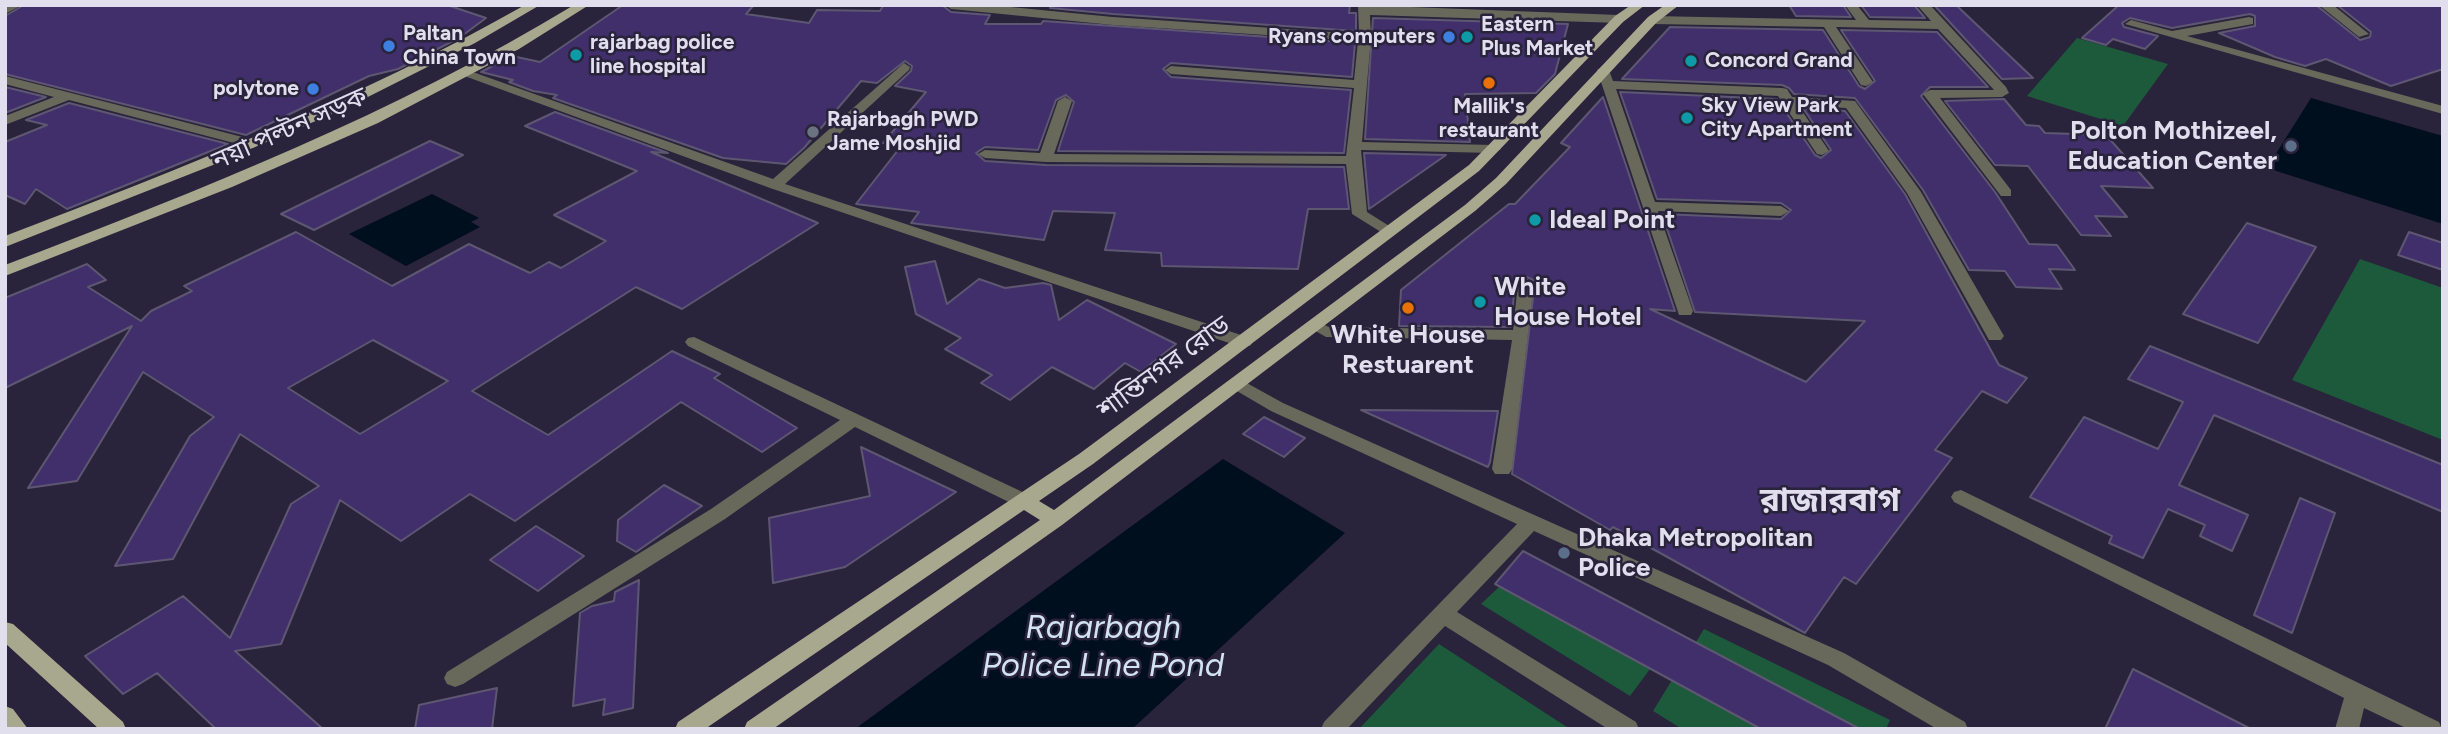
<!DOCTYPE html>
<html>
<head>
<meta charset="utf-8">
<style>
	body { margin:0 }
	#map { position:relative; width:2448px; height:734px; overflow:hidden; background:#29233b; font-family:Figtree,sans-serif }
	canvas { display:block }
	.frame { position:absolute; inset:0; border:7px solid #e1deee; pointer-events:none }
</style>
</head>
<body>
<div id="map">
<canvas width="2448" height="734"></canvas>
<div class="frame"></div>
</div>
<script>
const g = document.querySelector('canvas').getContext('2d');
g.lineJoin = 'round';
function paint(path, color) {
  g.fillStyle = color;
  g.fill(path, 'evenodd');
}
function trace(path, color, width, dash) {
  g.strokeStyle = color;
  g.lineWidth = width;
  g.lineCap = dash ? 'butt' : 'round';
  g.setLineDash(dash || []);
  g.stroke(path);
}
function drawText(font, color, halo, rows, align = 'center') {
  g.font = font + ' Figtree,"Noto Sans Bengali",sans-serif';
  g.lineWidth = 5;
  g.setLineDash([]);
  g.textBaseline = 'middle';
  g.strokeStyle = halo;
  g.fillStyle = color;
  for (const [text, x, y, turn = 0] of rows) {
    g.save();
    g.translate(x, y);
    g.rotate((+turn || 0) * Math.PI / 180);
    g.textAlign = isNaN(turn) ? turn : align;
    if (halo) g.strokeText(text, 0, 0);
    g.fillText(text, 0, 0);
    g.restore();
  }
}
paint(new Path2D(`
	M2077 38 2168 64 2123 126 2027 96Z
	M2360 259 2443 288V440L2292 380Z
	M1499 587 1650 669 1630 696 1481 604Z
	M1704 629 1890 720 1886 729H1860L1696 642Z
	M1439 644 1570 729H1359Z
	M1672 680 1761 729H1682L1653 711Z`), '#1d5a3c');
paint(new Path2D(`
	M2311 98 2443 136V224L2267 168Z
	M432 194 479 218 471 222 480 227 406 266 349 234Z
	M1223 459 1345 533 1132 729H855Z`), '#000f1d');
const building = new Path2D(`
	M24 5H447L486 18 459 38 398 69 369 76 246 135 5 74V16Z
	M623 5H754L746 14 809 23 817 10 880 11 883 6 942 5 951 12 990 15 985 24H1041L1043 21 1355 43 1352 77 1171 63 1163 69 1171 77 1351 90 1344 153 1058 151 1074 102 1066 95 1056 100 1038 150 985 147 976 153 985 161 1046 165 1344 167 1349 209H1308L1298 269 1162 266 1161 253 1105 250 1115 213 1053 211 1044 240 911 223 919 212 856 204 902 145 883 143 926 92 895 86 911 71 912 66 905 61 877 83 861 81 804 148 786 164 723 158 553 98 557 95 533 91 509 82 513 80 481 72 512 56 540 62Z
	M1051 5H1350L1349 13H1356V31L1113 14 1050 8Z
	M1789 5H1843L1851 17 1796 16Z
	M1861 5H1914L1925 18 1870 17Z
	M1934 5H1956L2033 78 2002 79Z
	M2119 5H2316L2360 40 2370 37 2371 32 2337 5H2443V69L2391 86 2326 59 2305 66 2275 57 2219 33 2255 26V16L2250 14 2172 28 2130 18 2122 23 2124 27 2158 36 2145 49 2113 39 2106 45 2082 38Z
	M1373 18 1568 24 1555 74 1536 93 1465 94 1470 142 1365 139Z
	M1670 27 1823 30 1859 86 1865 89 1875 81 1841 30 1937 32 1988 87H1930L1921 96 1995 192 2029 244 2057 245 2075 270 2049 269 2062 289 2016 287 2005 271 1969 270 1923 190 1855 98 1794 94 1789 88 1782 85 1622 79Z
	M5 87 46 97 5 113Z
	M1620 92 1777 99 1815 155 1821 158 1831 150 1803 108 1845 111 1905 194 1999 365 2027 378 2007 403 1982 391 1935 450 1952 458 1856 584 1844 577 1805 633 1613 527 1610 530 1512 474 1535 281 1525 276 1515 283 1511 327 1399 326 1401 290 1509 204H1515L1570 147 1561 143 1603 97 1675 311 1650 309 1806 382 1865 321 1695 312 1662 214 1781 219 1791 210 1781 203 1657 199Z
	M2004 99 2026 125 2039 126 2045 133 2106 135 2153 188 2101 186 2127 217 2095 216 2111 236 2081 235 2028 166 1995 165 1945 101Z
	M69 103 228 144 67 209 36 189 25 204 5 195V142L47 125 26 120Z
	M555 112 668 153 651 152 818 223 682 309 636 287 472 391 548 435 672 351 720 374 714 378 797 428 762 452 681 402 515 521 470 494 401 541 340 500 281 644 235 651 323 729H216L157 673 123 694 85 656 183 596 230 638 291 504 319 486 240 434 173 559 115 566 190 436 214 417 143 372 77 481 28 488 132 326 5 388V298L87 264 106 280 88 287 141 321 151 311 192 291 184 286 296 232 392 286 469 244 530 273 549 262 561 268 606 241 554 215 637 171 525 126ZM373 340 448 381 360 434 288 388Z
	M430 141 463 155 314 230 281 214Z
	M1364 153 1446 155 1369 209Z
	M2247 223 2316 247 2258 343 2183 314Z
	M2409 232 2443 243V270L2398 255Z
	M935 261 947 304 979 279 1005 288 1043 283 1051 285 1059 320 1087 300 1176 344 1141 372 1125 363 1094 389 1052 367 1010 400 981 383 992 375 945 349 961 338 916 314 905 267Z
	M2150 346 2443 465V512L2214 415 2179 485 2248 515 2232 551 2200 536 2205 525 2168 509 2143 558 2109 543 2112 536 2030 497 2084 417 2158 449 2183 402 2128 379Z
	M1361 410 1498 411 1490 462 1488 467Z
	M1264 417 1305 438 1284 457 1243 434Z
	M861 447 956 492 845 567 773 583 769 518 870 496Z
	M664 485 702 506 636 552 617 541 618 520Z
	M2300 498 2335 513 2292 633 2254 615Z
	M536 526 584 556 538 591 490 560Z
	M1523 551 1695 642 1860 729H1761L1495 584Z
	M639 580 633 708 603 715 605 699 573 706 580 613 592 606 614 601 615 592Z
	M2133 669 2251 729H2105Z
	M497 688 492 729H415L419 705Z`);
paint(building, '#402f6a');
trace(building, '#5d5772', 2);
paint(new Path2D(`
	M5 5H22L5 14Z
	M945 5H990L1113 17 1359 34 1358 5 1619 15 1625 19 1619 23 1370 15 1371 38 1362 142 1494 145 1501 149 1494 153 1361 150 1367 212 1394 229 1397 232 1394 235 1389 237 1352 214 1346 164 1046 162 985 158 978 154 985 150 1040 153 1058 101 1065 97 1072 101 1054 154 1346 156 1354 88 1171 74 1165 70 1171 66 1354 80 1358 41 1113 25 951 9Z
	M1845 5H1857L1869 20 1931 21 1917 5H1930L2006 87 2009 93 2002 97 1940 98 2011 190V196H2001L1923 94 1930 90H1994L1938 29 1836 27 1873 82 1866 86 1861 85 1824 27 1652 24 1646 20 1652 16 1856 20Z
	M2319 5H2333L2369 34 2359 37Z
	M2249 17 2253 18V24L2187 36 2443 106V114L2125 24 2131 20 2172 31Z
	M904 63 910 67 909 70 785 184 1250 338 1253 342 1250 346H1238L770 188 459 74 460 71H470L773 179Z
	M1603 66 1609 70 1613 81 1782 88 1787 89 1792 97 1855 101 1921 192 2004 336 2001 340H1989L1907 193 1846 108 1798 105 1829 151 1822 155 1817 154 1778 96 1616 89 1655 202 1781 206 1789 211 1781 216 1658 211 1693 311 1691 315H1679L1597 70Z
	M5 76 258 141 260 144 253 148 69 100 5 125V116L54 97 5 84Z
	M1526 278 1534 283 1512 469 1509 474H1495L1492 469 1512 340 1326 337 1305 325 1313 320 1329 327 1513 330 1518 283Z
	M694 337 1031 496 1034 501 1031 506H1017L855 427 725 519 463 684 455 687 447 684 444 678 447 672 711 509 840 420 688 346 685 342 688 338Z
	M1236 377 1283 403 1844 653 1965 722 1968 729H1937L1828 665 1534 531 1457 612 1636 722 1639 729H1608L1445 626 1347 729H1321L1324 722 1517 524 1271 411 1230 387 1227 383Z
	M1961 490 2439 722 2442 729H2408L2364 708 2359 729H2335L2344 698 1954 502 1951 497 1954 492Z`), '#68685b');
paint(new Path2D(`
	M525 5H540L475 43 346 108 213 165 5 247V236C183 168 359 99 525 5Z
	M574 5H589L519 49 378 123 232 187 5 276V265C201 190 394 114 574 5Z
	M1631 5H1645L1623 22 1479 171 1093 464 1039 501 1054 510 1465 205 1496 178 1648 17 1665 5H1679L1656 23 1506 184 1475 211 1062 525 773 729H744L747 722 1040 520 1024 510 705 729H675L678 722 1079 454 1469 165 1615 16Z
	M5 622 13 624 123 722 126 729H99L5 643Z
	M5 706 13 709 28 729H5Z`), '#a8a88e');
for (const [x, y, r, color] of [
	[1449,37,7,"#3f7fe0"],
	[1467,37,7,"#0f9aa8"],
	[389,46,7,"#3f7fe0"],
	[576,55,7,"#0f9aa8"],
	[1691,61,7,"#0f9aa8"],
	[1489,83,7,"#e8710a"],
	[313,89,7,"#3f7fe0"],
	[1687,118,7,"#0f9aa8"],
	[813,132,7,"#6b7280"],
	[2291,146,7,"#5c6f8a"],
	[1535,220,7,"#0f9aa8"],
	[1480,302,7,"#0f9aa8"],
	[1408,308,7,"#e8710a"],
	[1564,553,7,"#5c6f8a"]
]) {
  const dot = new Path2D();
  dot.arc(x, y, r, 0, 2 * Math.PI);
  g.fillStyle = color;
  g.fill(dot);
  trace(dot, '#29233b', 2.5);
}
drawText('bold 21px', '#e1deee', '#29233b', [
	["Eastern",1481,25],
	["Plus Market",1481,49],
	["Paltan",403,34],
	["China Town",403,58],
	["Ryans computers",1435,37,"right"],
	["rajarbag police",590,43],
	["line hospital",590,67],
	["Concord Grand",1705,61],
	["polytone",299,89,"right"],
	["Sky View Park",1701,106],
	["City Apartment",1701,130],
	["Mallik's",1489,107,"center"],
	["restaurant",1489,131,"center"],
	["Rajarbagh PWD",827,120],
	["Jame Moshjid",827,144]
], 'left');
drawText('26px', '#e1deee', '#29233b', [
	["নয়া পল্টন সড়ক",290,129,-24],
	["শান্তিনগর রোড",1164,368,-36]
]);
drawText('bold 26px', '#e1deee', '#29233b', [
	["Polton Mothizeel,",2277,131,"right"],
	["Education Center",2277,161,"right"],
	["Ideal Point",1549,220],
	["White",1494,287],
	["House Hotel",1494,317],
	["White House",1408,335,"center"],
	["Restuarent",1408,365,"center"],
	["Dhaka Metropolitan",1578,538],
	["Police",1578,568]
], 'left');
drawText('bold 33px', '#e1deee', '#29233b', [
	["রাজারবাগ",1830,501]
]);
drawText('italic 33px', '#d2e4f1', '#29233b', [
	["Rajarbagh",1103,628],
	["Police Line Pond",1103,666]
]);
</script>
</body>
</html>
